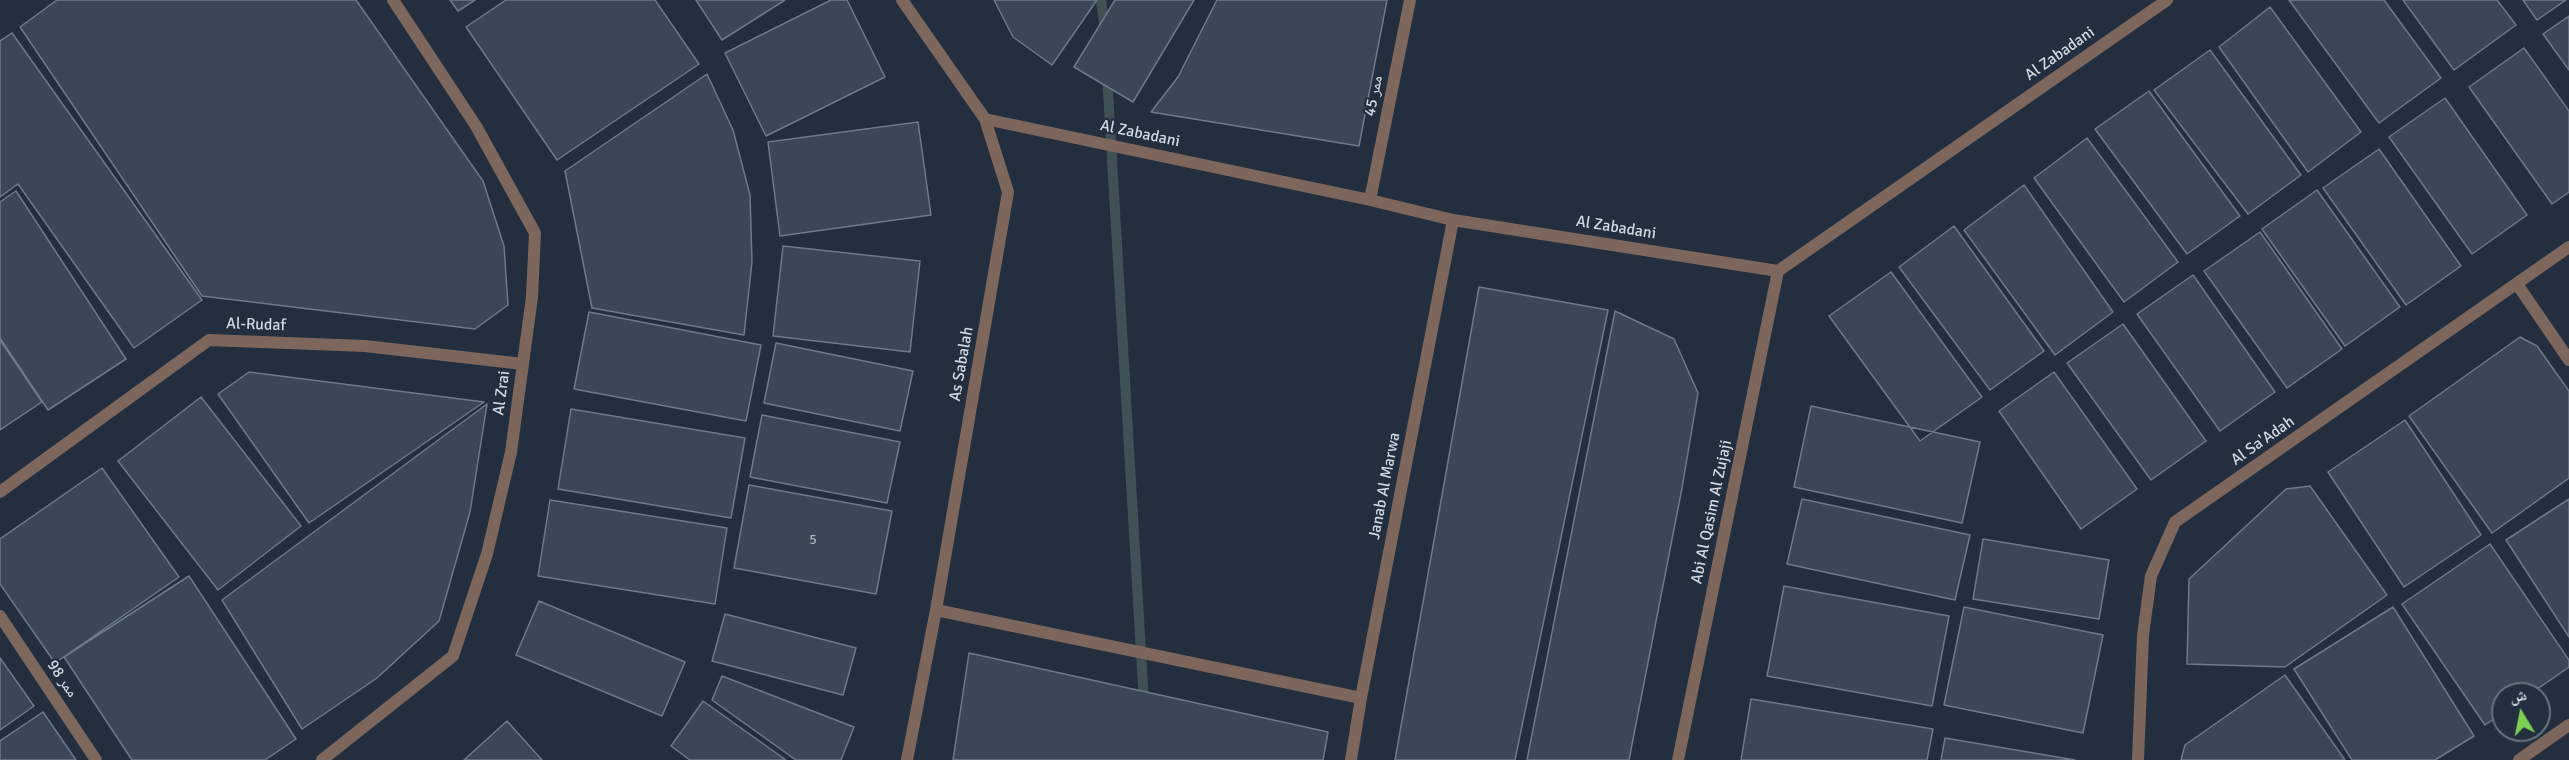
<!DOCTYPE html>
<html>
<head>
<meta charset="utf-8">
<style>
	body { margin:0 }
	#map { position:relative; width:2569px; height:760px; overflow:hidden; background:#232f3f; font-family:Signika,"Noto Naskh Arabic",sans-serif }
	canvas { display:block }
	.north { position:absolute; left:2491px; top:682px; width:60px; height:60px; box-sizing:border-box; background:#232f3f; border:2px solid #687380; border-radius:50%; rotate:350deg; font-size:16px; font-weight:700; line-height:24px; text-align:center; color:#d0d8e2 }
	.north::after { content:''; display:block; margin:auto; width:21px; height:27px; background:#7cd154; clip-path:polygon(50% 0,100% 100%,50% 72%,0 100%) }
</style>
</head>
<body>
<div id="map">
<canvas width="2569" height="760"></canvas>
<div class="north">ش</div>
</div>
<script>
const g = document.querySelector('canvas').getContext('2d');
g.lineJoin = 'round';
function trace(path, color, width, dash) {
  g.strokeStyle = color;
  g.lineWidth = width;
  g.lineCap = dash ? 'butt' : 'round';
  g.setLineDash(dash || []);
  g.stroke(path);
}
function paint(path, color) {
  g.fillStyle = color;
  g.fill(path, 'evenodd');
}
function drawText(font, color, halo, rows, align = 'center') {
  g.font = font + ' Signika,"Noto Naskh Arabic",sans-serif';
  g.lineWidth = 4.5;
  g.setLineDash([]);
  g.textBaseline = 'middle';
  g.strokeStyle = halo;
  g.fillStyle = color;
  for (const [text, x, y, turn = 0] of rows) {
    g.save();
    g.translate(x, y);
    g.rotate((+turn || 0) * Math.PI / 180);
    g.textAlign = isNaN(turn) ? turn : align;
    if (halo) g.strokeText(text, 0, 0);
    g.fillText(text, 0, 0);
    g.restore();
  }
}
trace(new Path2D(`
	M1101 0 1105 32
	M1107 75 1144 703`), '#405156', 10);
const building = new Path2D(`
	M57 0H356L483 181 504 246 508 305 475 329 202 296 20 27Z
	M450 0H475L458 11Z
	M506 0H655L699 64 557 160 466 27Z
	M696 0H785L722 40Z
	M831 0H847L885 77 766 136 725 53Z
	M994 0H1097L1052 65 1013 37Z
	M1115 0H1194L1133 102 1074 67Z
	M1217 0H1387L1359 146 1151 112 1178 77Z
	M2289 0H2384L2441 78 2379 123Z
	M2403 0H2497L2516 25 2454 70Z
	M2523 0H2566L2537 20Z
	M2270 7 2361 132 2308 172 2219 47Z
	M2569 16V70L2543 34Z
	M12 33 202 300 134 348 18 184 0 197V41Z
	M2524 48 2569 111V192L2552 204 2469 87Z
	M2210 50 2301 175 2248 214 2154 90Z
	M707 74 733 130 750 195 752 262 744 335 592 308 565 171Z
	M2149 91 2240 216 2187 254 2095 129Z
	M2445 98 2527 215 2472 254 2389 137Z
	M918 122 931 215 780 236 768 142Z
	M2087 138 2178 262 2124 302 2034 178Z
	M2379 149 2461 266 2406 305 2323 188Z
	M2024 185 2113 312 2055 355 1964 230Z
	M2317 190 2400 307 2345 346 2262 229Z
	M16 191 126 359 48 410 0 338V202Z
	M1954 226 2044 351 1990 390 1899 267Z
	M2260 232 2342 349 2287 388 2204 271Z
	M783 246 920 261 910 352 773 336Z
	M1891 272 1982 397 1920 441 1829 316Z
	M2193 275 2275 392 2220 431 2137 314Z
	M1479 287 1608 310 1515 760H1395Z
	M1615 311 1674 339 1698 393 1682 488 1629 760H1527Z
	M589 312 761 345 746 421 574 389Z
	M2123 324 2206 441 2151 480 2067 363Z
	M2520 337 2537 346 2569 391V478L2492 533 2409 416Z
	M0 340 42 402 0 430Z
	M776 343 913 371 900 431 764 403Z
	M249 372 484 402 309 523 218 394Z
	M2054 372 2137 489 2081 529 1999 411Z
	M201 397 301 526 218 590 118 461Z
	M487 404 470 512 439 621 377 678 302 729 222 600Z
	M1811 406 1980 442 1962 523 1794 487Z
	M571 409 745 438 731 518 558 489Z
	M762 415 900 442 887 503 750 477Z
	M2405 420 2481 535 2404 587 2328 472Z
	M102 468 179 577 55 663 0 584V539Z
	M749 485 892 511 876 594 734 568Z
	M2310 486 2387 595 2285 667 2187 664 2189 579 2286 489Z
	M1802 499 1970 535 1955 600 1787 564Z
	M2569 499V637L2506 540Z
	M550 500 727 528 715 604 538 576Z
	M1983 539 2109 560 2099 619 1973 599Z
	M2490 544 2569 660V667L2530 694H2503V713L2485 725 2402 604Z
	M189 576 296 739 265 760H132L64 657Z
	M1784 586 1949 616 1932 706 1767 676Z
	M539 601 685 662 662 716 516 655Z
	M1964 607 2103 635 2083 733 1944 705Z
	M2393 607 2474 736 2435 760H2352L2294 669Z
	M725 614 856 648 843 695 712 661Z
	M969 653 1328 732 1323 760H953Z
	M0 658 34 706 0 730Z
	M2285 675 2345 760H2181L2185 745Z
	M722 676 854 727 841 760H796L712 700Z
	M1751 699 1933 729 1927 760H1741Z
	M703 701 786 760H690L671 746Z
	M43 712 76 760H0V741Z
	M507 721 542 760H464Z
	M1945 738 2075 760H1941Z`);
paint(building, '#3a4757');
trace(building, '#6b7a8c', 1.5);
trace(new Path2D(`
	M902 0 985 119 1008 192 936 610 907 760
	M985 119 1370 200 1453 220 1778 271 2167 0
	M1370 200 1410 0
	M2517 284 2569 360
	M0 492 209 340 365 346 523 364
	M936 610 1361 698
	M0 616 96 760
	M322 760 453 656 487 554 511 452 532 297 535 233 476 126 393 0
	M1351 760 1361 698 1453 220
	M1678 760 1778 271
	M2138 760 2143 635 2151 576 2175 522 2569 247
	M2519 760 2569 725`), '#7d675d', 12);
drawText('14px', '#aab4bf', null, [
	["5",813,540]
]);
drawText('16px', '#d0d8e2', '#232f3f', [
	["Al Zabadani",2060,54,-35],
	["ممر 45",1374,96,-79],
	["Al Zabadani",1140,134,12],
	["Al Zabadani",1616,228,9],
	["Al-Rudaf",256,325,2],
	["As Sabalah",962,364,-80],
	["Al Zrai",502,393,-82],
	["Al Sa'Adah",2263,441,-35],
	["Janab Al Marwa",1385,486,-79],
	["Abi Al Qasim Al Zujaji",1712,512,-78],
	["ممر 98",62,679,56]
]);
</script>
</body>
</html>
